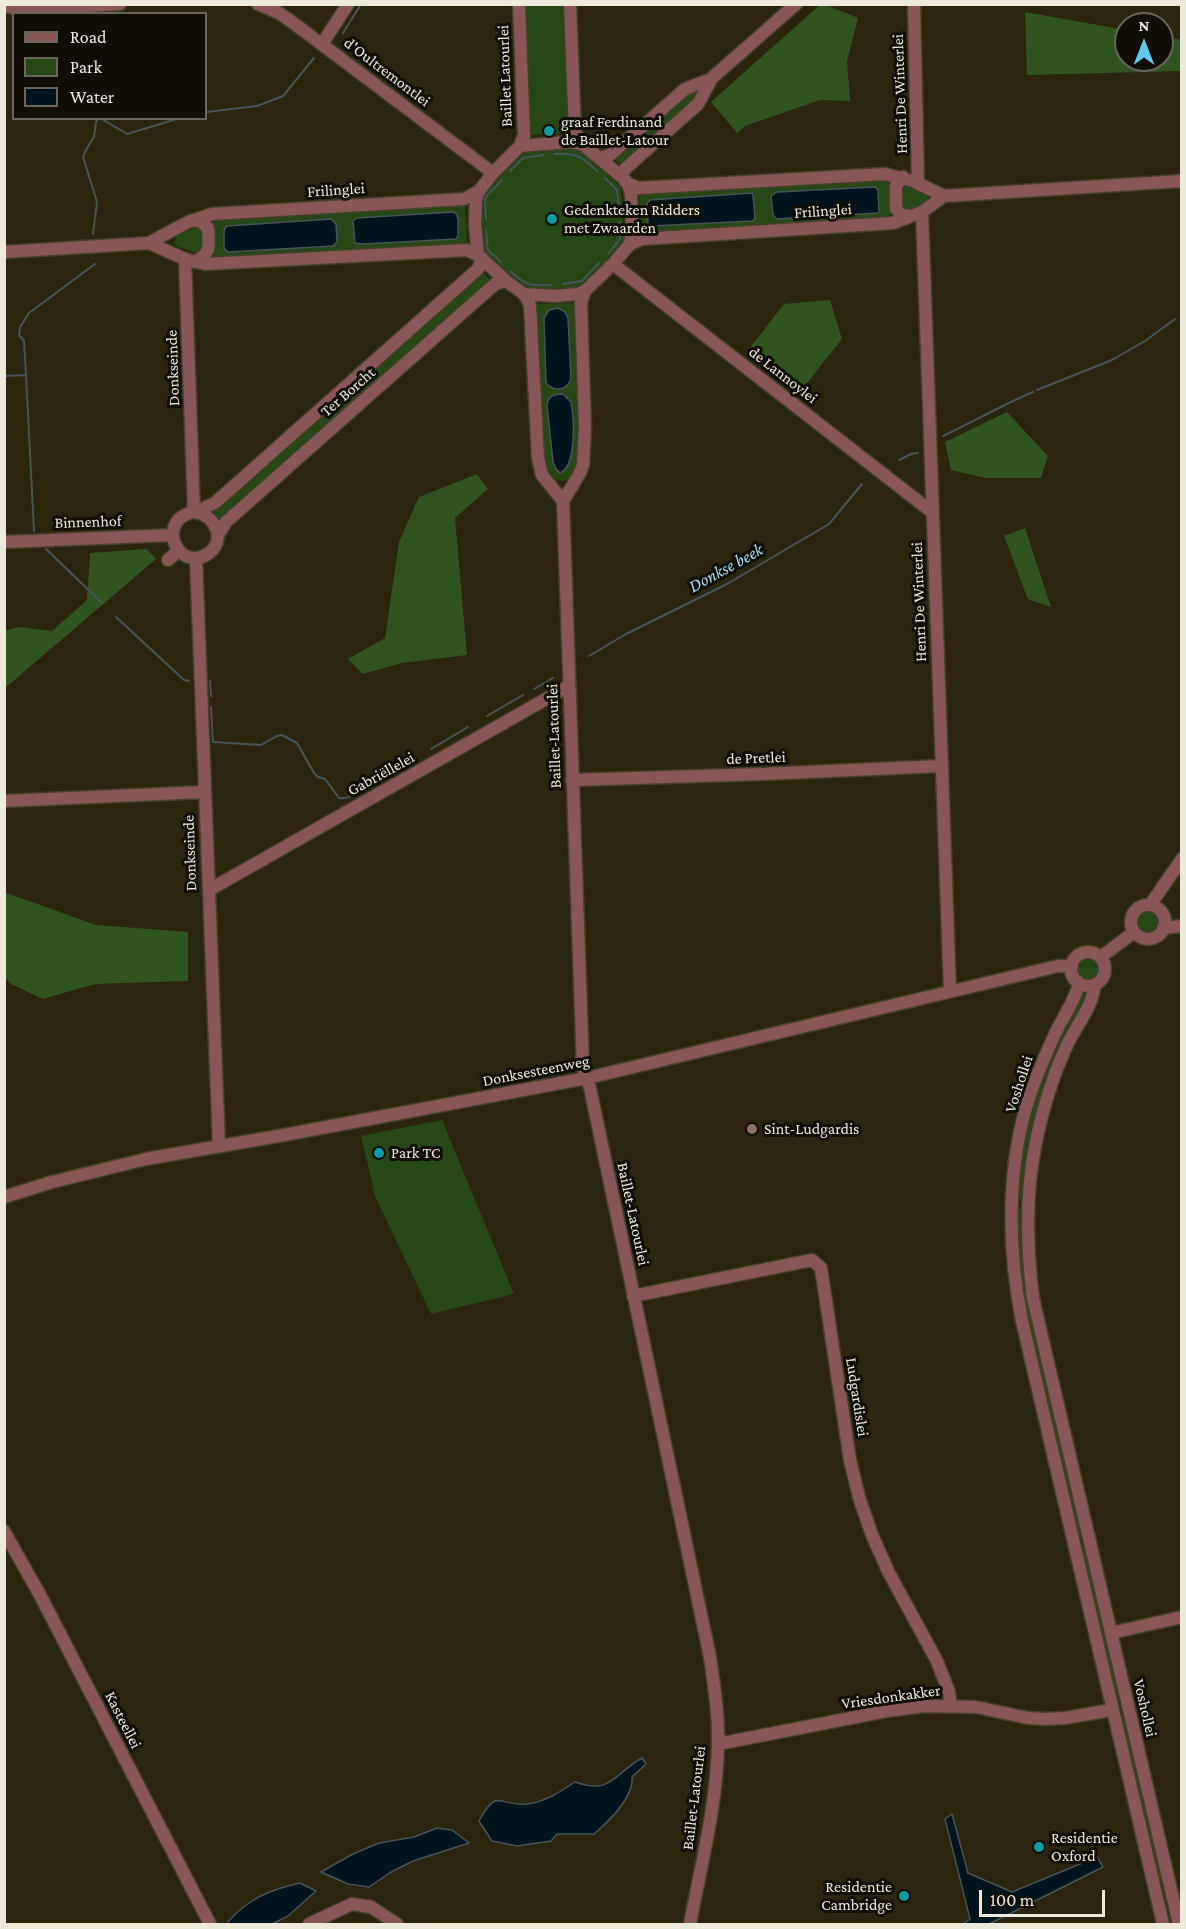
<!DOCTYPE html>
<html>
<head>
<meta charset="utf-8">
<style>
	body { margin:0 }
	#map { position:relative; width:1186px; height:1929px; overflow:hidden; background:#2a250c; font-family:"Crimson Pro",serif }
	canvas { display:block }
	.frame { position:absolute; inset:0; border:6px solid #edeadb; pointer-events:none }
	.legend { position:absolute; left:12px; top:12px; width:195px; height:108px; box-sizing:border-box; background:#100e05; border:2px solid #68665b; margin:0; padding:8px 10px; list-style:none; font-size:18px; color:#edeadb }
	.legend li { display:flex; align-items:center; gap:12px; height:30px }
	.legend b { width:30px; border:2px solid #68665b }
	.north { position:absolute; left:1114px; top:12px; width:60px; height:60px; box-sizing:border-box; background:#100e05; border:2px solid #68665b; border-radius:50%; rotate:0deg; font-size:16px; font-weight:700; line-height:24px; text-align:center; color:#edeadb }
	.north::after { content:''; display:block; margin:auto; width:21px; height:27px; background:#64c5ee; clip-path:polygon(50% 0,100% 100%,50% 72%,0 100%) }
	.scale { position:absolute; left:979px; top:1890px; width:126px; height:27px; box-sizing:border-box; border:3px solid #edeadb; border-top:0; padding-left:8px; font-size:18px; line-height:21px; white-space:nowrap; color:#edeadb; -webkit-text-stroke:4px #100e05; paint-order:stroke }
</style>
</head>
<body>
<div id="map">
<canvas width="1186" height="1929"></canvas>
<div class="frame"></div>
<ul class="legend">
<li><b style="height:8px;background:#885656"></b>Road</li>
<li><b style="height:16px;background:#264716"></b>Park</li>
<li><b style="height:16px;background:#00141e"></b>Water</li>
</ul>
<div class="north">N</div>
<div class="scale">100 m</div>
</div>
<script>
const g = document.querySelector('canvas').getContext('2d');
g.lineJoin = 'round';
function paint(path, color) {
  g.fillStyle = color;
  g.fill(path, 'evenodd');
}
function trace(path, color, width, dash) {
  g.strokeStyle = color;
  g.lineWidth = width;
  g.lineCap = dash ? 'butt' : 'round';
  g.setLineDash(dash || []);
  g.stroke(path);
}
function drawText(font, color, halo, rows, align = 'center') {
  g.font = font + ' "Crimson Pro",serif';
  g.lineWidth = 6;
  g.setLineDash([]);
  g.textBaseline = 'middle';
  g.strokeStyle = halo;
  g.fillStyle = color;
  for (const [text, x, y, turn = 0] of rows) {
    g.save();
    g.translate(x, y);
    g.rotate((+turn || 0) * Math.PI / 180);
    g.textAlign = isNaN(turn) ? turn : align;
    if (halo) g.strokeText(text, 0, 0);
    g.fillText(text, 0, 0);
    g.restore();
  }
}
paint(new Path2D(`
	M522 5H567L571 134 528 135Z
	M694 90 697 92 699 96 622 166 613 158 687 91Z
	M567 149 582 152 621 187 624 241 589 280 584 285 572 288 534 289 524 287 483 251 481 199 483 195 515 159 522 154 533 151Z
	M885 179C894 188 894 208 889 218L641 234 639 193Z
	M905 186 925 191 929 195C928 206 910 213 901 207V189Z
	M465 204 467 245 217 259 214 255 212 224 217 218Z
	M194 228H200L204 231 202 252 196 253 176 246 174 244 176 236Z
	M482 272 492 281 221 520 213 515 214 509Z
	M575 303 581 425 578 466 571 478 564 481 557 480 551 477 546 471 540 436 535 304Z
	M1136 921a12 12 0 1 1 24 0a12 12 0 1 1-24 0Z
	M1077 969a12 12 0 1 1 24 0a12 12 0 1 1-24 0Z
	M1079 994 1089 996 1068 1035 1024 1198 1018 1200 1017 1199 1019 1165 1024 1138 1037 1087Z
	M442 1120 514 1294 431 1314 375 1196 361 1136Z
	M1017 1208 1023 1209 1026 1266 1083 1538H1077L1020 1297 1017 1267Z
	M1080 1547 1086 1548 1121 1691 1112 1692Z
	M1126 1713 1164 1879 1161 1881H1157L1117 1715Z`), '#264716');
paint(new Path2D(`
	M821 4 826 5 858 18 847 61 850 101 820 100 745 126 737 133 711 102Z
	M1025 12 1126 30V60H1162V36L1181 40V71L1027 75Z
	M830 300 842 339 803 388 749 349 784 304Z
	M1007 412 1048 456 1041 478H986L951 470 945 442Z
	M477 474 488 489 455 518 467 655 402 663 363 674 348 659 385 638 399 542 419 497Z
	M1025 528 1051 607 1028 599 1004 536Z
	M147 549 156 559 5 688V631L18 627 52 631 87 600 90 553Z
	M4 892 96 925 188 932V981L95 984 43 999 11 984 5 977Z`), '#305420');
const water = new Path2D(`
	M875 187 878 190 879 212 878 213 777 219 773 215 771 196 777 192Z
	M752 193 753 196 755 218 753 221 651 226 648 224 647 203 650 200Z
	M452 212 456 213 458 219V236L456 239 364 244 355 243 353 221 357 218Z
	M331 219 336 224 337 242 333 246 228 252 224 248V230L227 226Z
	M558 308 565 312 568 318 571 379C567 391 554 392 546 383L544 318 549 310Z
	M563 394 571 402C574 418 577 466 560 473L556 469 553 462 547 405C548 396 554 394 563 394Z
	M642 1758 646 1764 632 1777C634 1797 608 1822 594 1834H557L551 1841 517 1846 492 1841 479 1821C498 1786 499 1807 527 1804 545 1802 560 1792 575 1782 612 1795 613 1774 642 1758Z
	M952 1814 968 1873 1012 1892 1097 1857 1103 1867 989 1924H963L970 1919 945 1819Z
	M437 1828 452 1830 469 1843 413 1861 391 1872 369 1887 348 1884 321 1872 353 1854 379 1843 414 1837Z
	M300 1883 316 1891 288 1916 272 1924H229L228 1922C247 1899 272 1889 300 1883Z`);
paint(water, '#00141e');
trace(water, '#475457', 1.5);
trace(new Path2D(`
	M343 33 361 4
	M206 112 257 106 283 96 314 58
	M100 118 127 134 180 118
	M555 154C577 153 581 156 597 171
	M510 171 523 158 544 155
	M605 178 617 190 619 210
	M486 218 485 198 502 180
	M486 230 488 250 501 262
	M93 234 97 202 83 157 87 148 94 137 96 122 99 118
	M608 254 620 239V222
	M510 271C525 285 531 286 551 285
	M563 284 582 281 599 263
	M26 375 34 531
	M4 376 26 375 24 341 19 335 20 327 29 313 95 264
	M1037 390 1112 360 1145 341 1175 319
	M943 436C973 422 1002 405 1033 392
	M899 460 911 454 918 453
	M46 549 102 603
	M116 617 184 680 189 681
	M589 656 626 634 727 584 829 524 862 484
	M210 681 211 696
	M534 689 553 678
	M211 707 213 742 261 745 277 736 282 735 297 743 314 773 318 777 325 779 339 798C352 800 373 784 383 775
	M487 716 523 695
	M431 749 468 727
	M402 765 413 759`), '#475457', 2);
const minor = new Path2D(`
	M258 4 279 13 292 22 493 173
	M519 4 524 135 520 146
	M570 4 575 132 582 144
	M914 4 918 183
	M4 6 29 10 120 4
	M322 44 348 4
	M568 142 582 144 622 177 628 184 631 194 632 229 630 244 613 264 585 291 577 294 555 296 524 294 506 281 478 255 475 224 476 199 479 191 493 173 520 146Z
	M600 158 610 155 685 89 711 79
	M622 177 625 169 698 104 712 78 796 4
	M903 177 896 185V209L902 215 911 216
	M628 184 639 188 885 174 913 181 944 196
	M922 212 950 991
	M149 243 185 259 205 264 467 250 478 255
	M630 244 642 239 893 223 922 212 944 196 1182 181
	M4 252 149 243 188 222 212 214 464 199 479 191
	M185 259 194 512
	M194 262C212 254 209 245 208 228L201 222 195 220
	M613 264 932 512
	M585 291 581 303 585 428 583 465 580 473 563 501 583 1067 590 1088 710 1657C714 1686 719 1715 718 1744 717 1805 701 1865 690 1924
	M524 294 530 305 538 458 542 475 563 501
	M194 512C216 514 228 542 206 555 184 568 162 538 179 519 189 510 205 510 216 502L478 269 482 258
	M218 535 226 522 495 284 506 281
	M4 542 173 535
	M196 558 219 1146
	M168 560 178 551
	M572 780 763 774 941 766
	M4 801 204 792
	M209 890 569 686
	M1150 905 1182 859
	M1131 922a17 17 0 1 1 34 0a17 17 0 1 1-34 0Z
	M1163 928 1182 926
	M1071 969a17 17 0 1 1 34 0a17 17 0 1 1-34 0Z
	M1101 957 1134 932
	M1077 981C1078 985 1079 986 1077 990 1073 1002 1065 1015 1059 1026 1051 1041 1045 1057 1038 1073 1006 1150 1006 1240 1022 1321L1163 1924
	M1094 985C1095 1002 1076 1027 1068 1043 1063 1054 1058 1065 1054 1077 1027 1153 1023 1218 1033 1298L1179 1924
	M4 1197 52 1182 146 1159 284 1135 587 1078 1058 966H1072
	M633 1296 812 1260 821 1268 850 1460 859 1497 872 1535 889 1573 937 1661 949 1692 951 1706
	M4 1531 40 1595 210 1924
	M1111 1633 1182 1617
	M718 1744 887 1711 924 1706 976 1707 1028 1718 1045 1719 1065 1718 1105 1711
	M309 1924 352 1904 371 1907 397 1924`);
trace(minor, '#454129', 15);
trace(minor, '#885656', 12);
for (const [x, y, r, color] of [
	[549,131,6,"#0f9aa8"],
	[552,219,6,"#0f9aa8"],
	[752,1129,6,"#8d6e63"],
	[379,1153,6,"#0f9aa8"],
	[1039,1847,6,"#0f9aa8"],
	[904,1896,6,"#0f9aa8"]
]) {
  const dot = new Path2D();
  dot.arc(x, y, r, 0, 2 * Math.PI);
  g.fillStyle = color;
  g.fill(dot);
  trace(dot, '#100e05', 2);
}
drawText('16px', '#edeadb', '#100e05', [
	["d'Oultremontlei",387,72,37],
	["Baillet Latourlei",505,76,-92],
	["Henri De Winterlei",900,94,-92],
	["Frilinglei",336,190,-4],
	["Frilinglei",823,211,-4],
	["Donkseinde",173,368,-92],
	["de Lannoylei",783,375,38],
	["Ter Borcht",348,392,-41],
	["Binnenhof",88,522,-2],
	["Henri De Winterlei",919,602,-92],
	["Baillet-Latourlei",554,736,-92],
	["de Pretlei",756,758,-2],
	["Gabriëllelei",381,774,-29],
	["Donkseinde",190,853,-92],
	["Donksesteenweg",536,1071,-11],
	["Voshollei",1019,1084,-72],
	["Baillet-Latourlei",633,1214,78],
	["Ludgardislei",857,1397,81],
	["Vriesdonkakker",891,1697,-8],
	["Voshollei",1145,1708,77],
	["Kasteellei",123,1720,63],
	["Baillet-Latourlei",694,1798,-83]
]);
drawText('16px', '#edeadb', '#100e05', [
	["graaf Ferdinand",561,122],
	["de Baillet-Latour",561,140],
	["Gedenkteken Ridders",564,210],
	["met Zwaarden",564,228],
	["Sint-Ludgardis",764,1129],
	["Park TC",391,1153],
	["Residentie",1051,1838],
	["Oxford",1051,1856],
	["Residentie",892,1887,"right"],
	["Cambridge",892,1905,"right"]
], 'left');
drawText('italic 18px', '#a3defa', '#100e05', [
	["Donkse beek",726,568,-29]
]);
</script>
</body>
</html>
